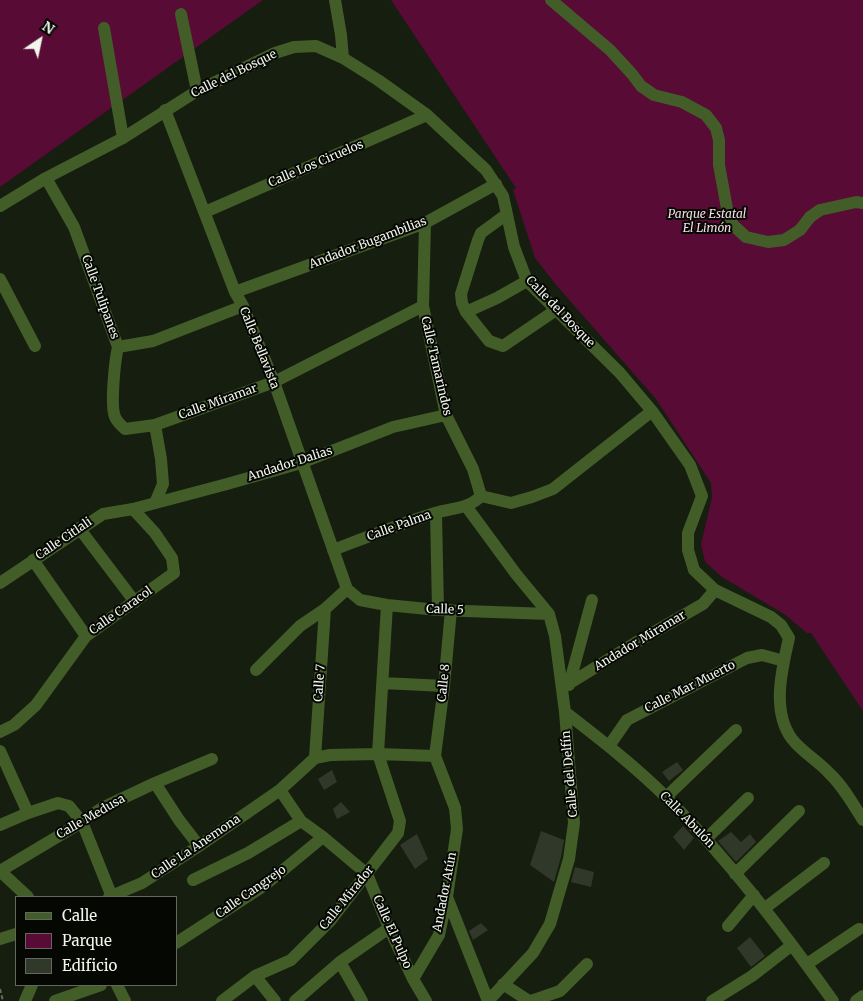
<!DOCTYPE html>
<html>
<head>
<meta charset="utf-8">
<style>
	body { margin:0 }
	#map { position:relative; width:863px; height:1001px; overflow:hidden; background:#161e0f; font-family:Merriweather,serif }
	canvas { display:block }
	.legend { position:absolute; left:15px; top:896px; width:162px; height:90px; box-sizing:border-box; background:#050703; border:1px solid #636760; margin:0; padding:6px 9px; list-style:none; font-size:15px; color:#f0f6eb }
	.legend li { display:flex; align-items:center; gap:10px; height:25px }
	.legend b { width:25px; border:1px solid #636760 }
	.north { position:absolute; left:15px; top:15px; width:50px; height:50px; -webkit-text-stroke:4px #050703; paint-order:stroke; rotate:34deg; font-size:14px; font-weight:700; line-height:20px; text-align:center; color:#f0f6eb }
	.north::after { content:''; display:block; margin:auto; width:18px; height:22px; background:#f0f6eb; clip-path:polygon(50% 0,100% 100%,50% 72%,0 100%) }
</style>
</head>
<body>
<div id="map">
<canvas width="863" height="1001"></canvas>
<ul class="legend">
<li><b style="height:6px;background:#425d28"></b>Calle</li>
<li><b style="height:14px;background:#570b35"></b>Parque</li>
<li><b style="height:14px;background:#303929"></b>Edificio</li>
</ul>
<div class="north">N</div>
</div>
<script>
const g = document.querySelector('canvas').getContext('2d');
g.lineJoin = 'round';
function paint(path, color) {
  g.fillStyle = color;
  g.fill(path, 'evenodd');
}
function trace(path, color, width, dash) {
  g.strokeStyle = color;
  g.lineWidth = width;
  g.lineCap = dash ? 'butt' : 'round';
  g.setLineDash(dash || []);
  g.stroke(path);
}
function drawText(font, color, halo, rows, align = 'center') {
  g.font = font + ' Merriweather,serif';
  g.lineWidth = 4;
  g.setLineDash([]);
  g.textBaseline = 'middle';
  g.strokeStyle = halo;
  g.fillStyle = color;
  for (const [text, x, y, turn = 0] of rows) {
    g.save();
    g.translate(x, y);
    g.rotate((+turn || 0) * Math.PI / 180);
    g.textAlign = isNaN(turn) ? turn : align;
    if (halo) g.strokeText(text, 0, 0);
    g.fillText(text, 0, 0);
    g.restore();
  }
}
paint(new Path2D(`
	M0 0H263L0 187Z
	M391 0H863V711L811 633H807L784 614 722 577 705 562 701 544 712 497 711 483 656 399 557 286 535 258 513 190 516 188Z`), '#570b35');
paint(new Path2D(`
	M677 762 683 770 669 781 662 772Z
	M332 770 337 782 324 790 318 779Z
	M341 802 350 812 337 819 333 809Z
	M683 826 694 838 684 850 673 837Z
	M541 831 564 840 561 857 554 882 530 865Z
	M731 832 741 842 750 834 756 842 736 862 718 841Z
	M417 834 428 859 415 869 400 845Z
	M575 867 594 872 591 887 571 882Z
	M481 923 488 930 473 940 469 931Z
	M750 937 765 956 751 967 737 948Z`), '#303929');
trace(new Path2D(`
	M0 989 3 1001`), '#666d5f', 2, [4, 2.5]);
trace(new Path2D(`
	M335 0 341 35 343 58
	M551 0 610 50 632 74 641 86 654 95 682 102 706 115 716 128 719 140V165L728 214 733 225 746 237 768 242 784 240 800 230 810 217 820 210 856 202 863 203
	M181 14 197 91
	M104 28 123 138
	M165 110 235 292 243 306 274 382 347 589 360 600 387 605 438 610 549 614
	M46 178 74 227 118 347C115 360 110 405 115 417 117 422 121 425 125 429L155 425 274 382 423 306
	M0 206 46 178 123 138 197 91 275 53 294 47 316 46 343 58 378 80 427 115 486 170 503 196 514 247 527 281 620 373 652 411 690 465 702 496 688 533V550L694 570 715 590 771 617 781 625 789 638C782 669 771 711 792 739 802 752 818 761 829 773 843 786 853 804 863 820
	M205 212 427 115
	M507 214 481 233 478 240 461 294 462 303 466 312 489 341 503 346 556 310
	M0 279 35 346
	M235 292 425 223 496 184
	M466 312 497 298 527 281
	M118 347 153 341 243 306
	M481 496 511 503 532 497 553 489 652 411
	M155 503 163 484 161 459 155 425
	M466 506 516 574 549 614 555 636 565 712 574 823 569 859 550 924 533 953 488 1001
	M436 513 438 610
	M79 528 135 602
	M333 550C367 537 400 524 435 513 451 508 469 509 481 496L473 469 446 415 423 306 425 223
	M33 560 86 636
	M0 583 103 514 133 509 227 484 301 463 393 427 446 415
	M256 670 300 626 325 609 347 589
	M383 683 444 686
	M569 685 592 600
	M562 688 635 643 703 604 715 590
	M565 712C600 739 636 767 667 798 729 860 782 930 833 1001
	M0 732 14 725 36 705 86 636 174 573 172 558 155 533 133 509
	M609 746 627 720 747 658 762 655 784 661
	M0 751 28 813
	M315 758 325 609
	M155 783 179 820 199 846
	M280 790 301 821 323 837 367 874 389 928 413 979 426 1001
	M666 797 736 730
	M0 825 28 813 58 803 69 806 82 822 112 897
	M706 839 748 798
	M0 871 82 822 102 808 155 783 212 759
	M0 871 28 897
	M735 874 799 811
	M193 880 248 853 301 821
	M109 897 142 883 199 846 280 790 315 758 330 755 378 754 435 756
	M447 897 488 1001
	M765 908 824 863
	M728 926 754 895
	M0 939 16 934
	M176 943 265 885 323 837
	M340 962 362 1001
	M807 964 859 929
	M255 976 275 1001
	M413 979 439 935 447 897 457 829 455 808 435 756 444 686 451 610
	M503 984 529 1001
	M117 985 125 1001
	M25 1001 32 985
	M55 1001 101 985
	M222 1001 255 976 291 960 330 921 398 833 400 821 378 754 387 605
	M295 1001 340 962 389 928
	M531 1001 560 991 587 964
	M712 1001 752 976 792 945
	M856 1001 863 996`), '#425d28', 12);
drawText('12px', '#f0f6eb', '#050703', [
	["Calle del Bosque",234,74,-26],
	["Calle Los Ciruelos",316,164,-23],
	["Andador Bugambilias",368,243,-21],
	["Calle Tulipanes",100,297,70],
	["Calle del Bosque",560,312,46],
	["Calle Bellavista",259,348,68],
	["Calle Tamarindos",436,366,77],
	["Calle Miramar",218,402,-20],
	["Andador Dalias",290,464,-18],
	["Calle Palma",399,526,-20],
	["Calle Citlali",64,539,-34],
	["Calle 5",445,610,2],
	["Calle Caracol",121,611,-35],
	["Andador Miramar",640,641,-31],
	["Calle 7",320,683,-86],
	["Calle 8",444,683,-84],
	["Calle Mar Muerto",690,687,-27],
	["Calle del Delfín",570,774,-95],
	["Calle Medusa",91,817,-30],
	["Calle Abulón",687,820,46],
	["Calle La Anemona",196,847,-34],
	["Calle Cangrejo",251,892,-35],
	["Andador Atún",445,892,-79],
	["Calle Mirador",347,898,-51],
	["Calle El Pulpo",392,932,66]
]);
drawText('italic 12px', '#f5dae4', '#050703', [
	["Parque Estatal",707,215],
	["El Limón",707,229]
]);
</script>
</body>
</html>
